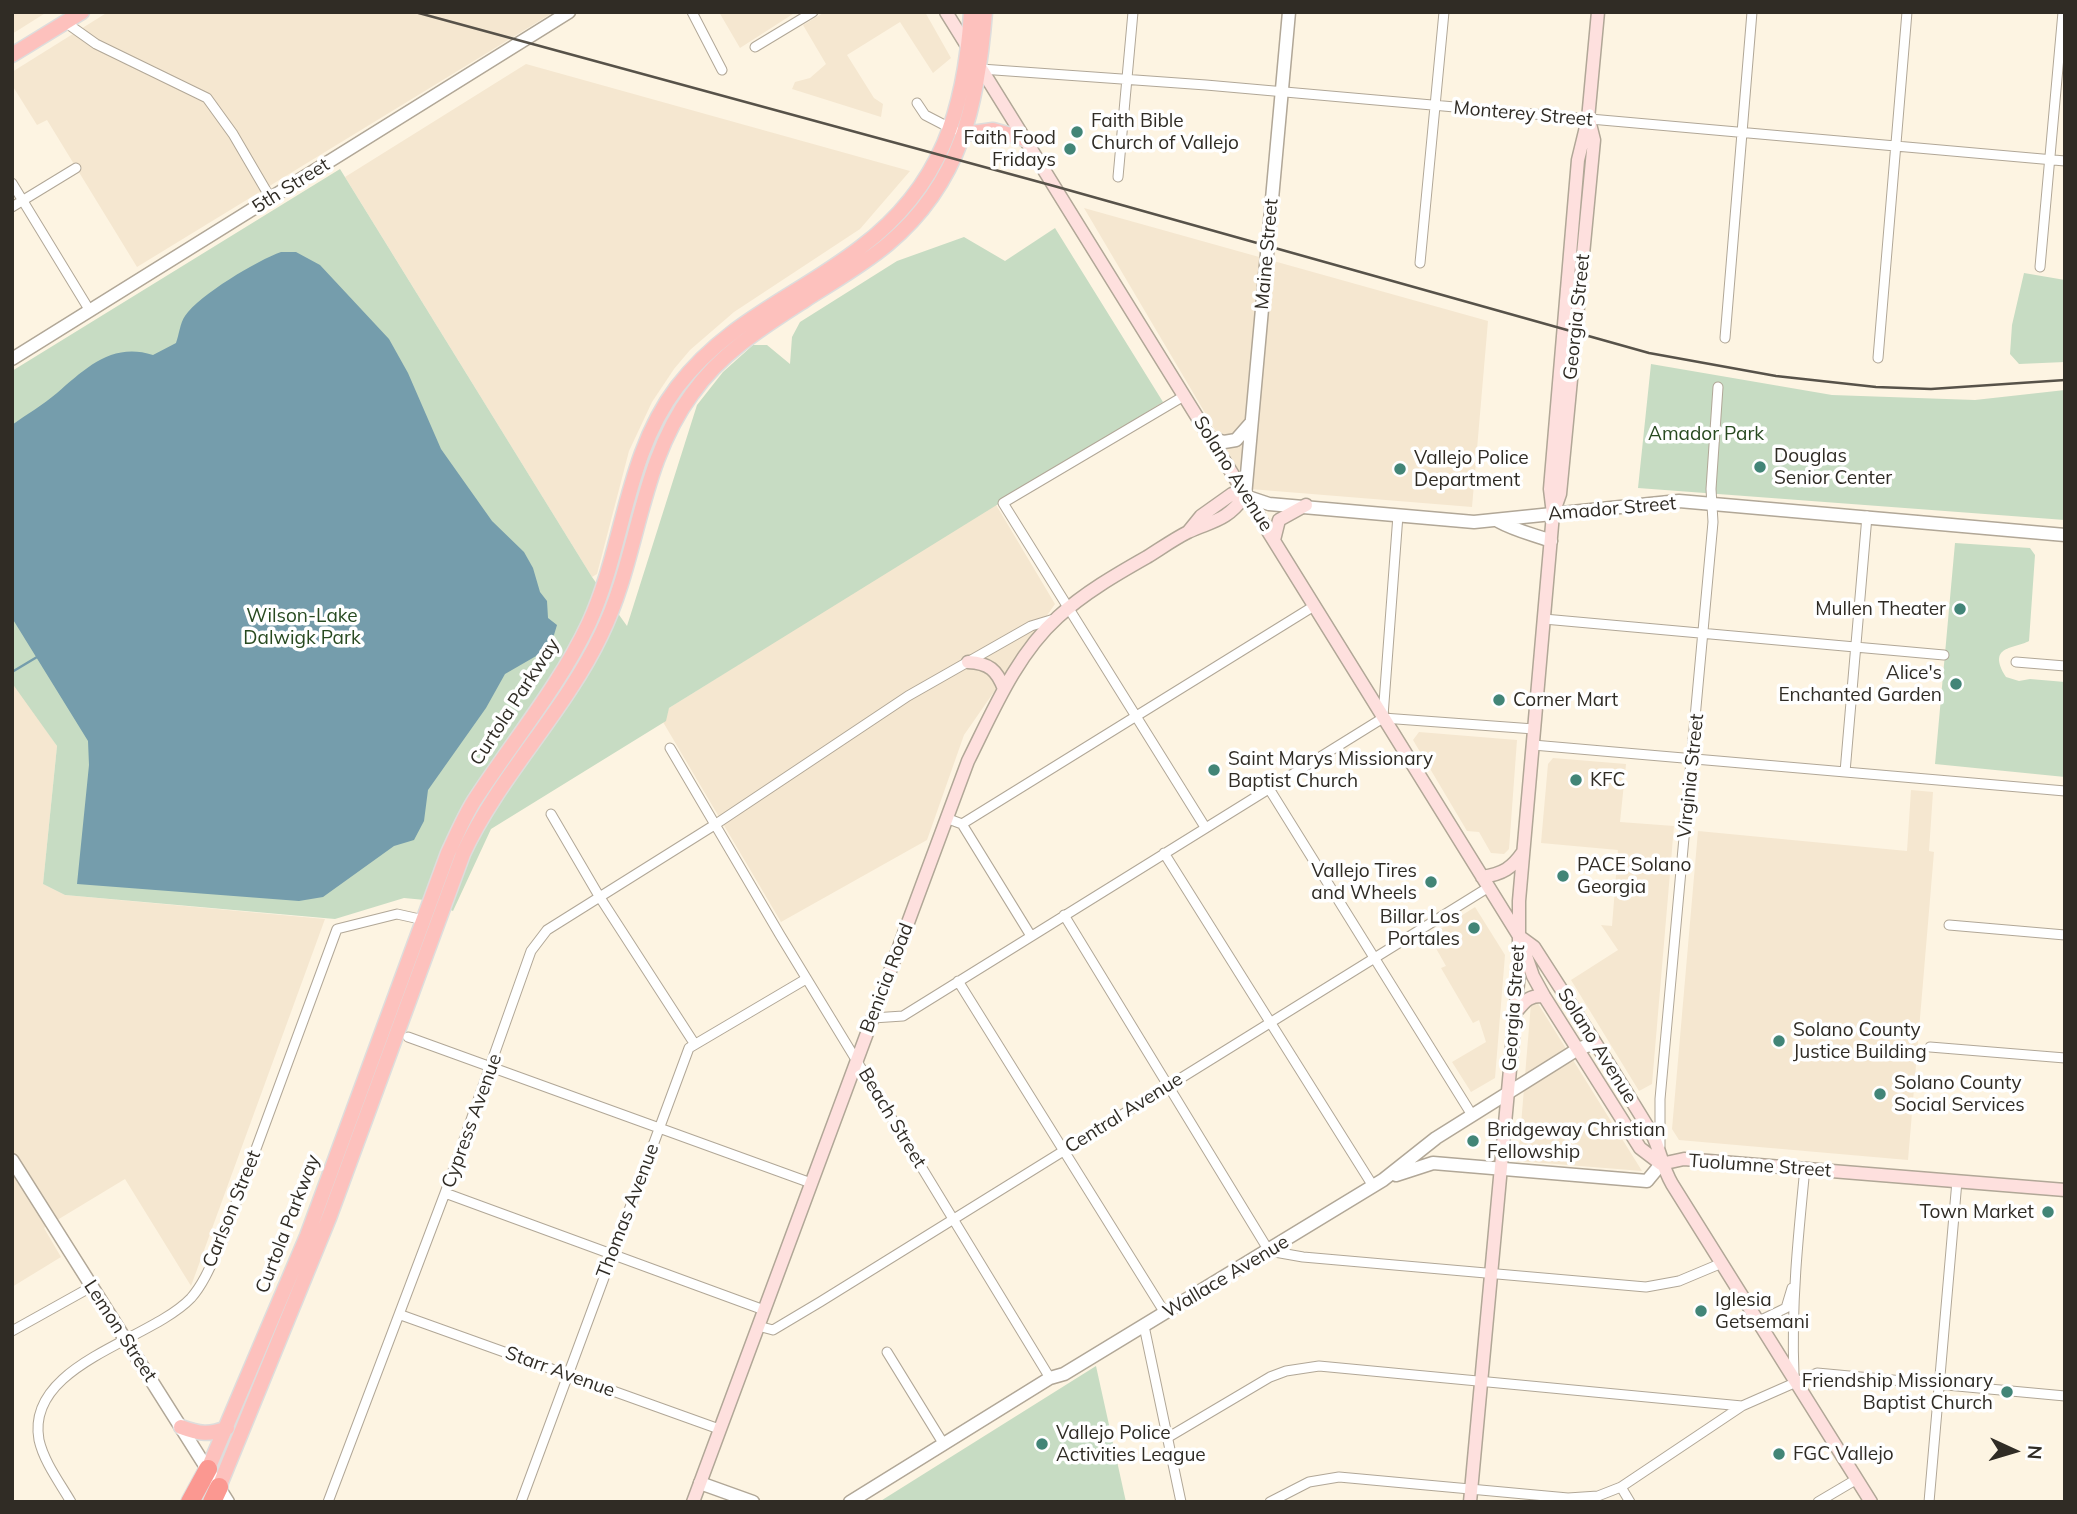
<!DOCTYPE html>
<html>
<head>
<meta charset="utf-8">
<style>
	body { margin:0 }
	#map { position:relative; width:2077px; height:1514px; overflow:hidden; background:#fdf4e2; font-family:Mulish,sans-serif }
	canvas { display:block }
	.frame { position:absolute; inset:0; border:14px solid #302c25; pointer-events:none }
	.north { position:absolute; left:1979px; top:1416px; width:70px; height:70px; -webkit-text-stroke:5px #fff; paint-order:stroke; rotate:94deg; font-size:19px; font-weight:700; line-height:28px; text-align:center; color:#302c25 }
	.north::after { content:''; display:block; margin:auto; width:24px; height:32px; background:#302c25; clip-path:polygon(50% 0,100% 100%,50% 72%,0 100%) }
</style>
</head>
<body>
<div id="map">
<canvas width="2077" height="1514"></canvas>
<div class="frame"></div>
<div class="north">N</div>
</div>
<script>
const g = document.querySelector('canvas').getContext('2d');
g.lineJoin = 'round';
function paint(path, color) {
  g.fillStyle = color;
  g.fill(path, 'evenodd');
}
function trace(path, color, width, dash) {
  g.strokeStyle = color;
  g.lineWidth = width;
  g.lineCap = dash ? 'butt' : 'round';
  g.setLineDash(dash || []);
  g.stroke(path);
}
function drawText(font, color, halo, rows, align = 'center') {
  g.font = font + ' Mulish,sans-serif';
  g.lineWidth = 7;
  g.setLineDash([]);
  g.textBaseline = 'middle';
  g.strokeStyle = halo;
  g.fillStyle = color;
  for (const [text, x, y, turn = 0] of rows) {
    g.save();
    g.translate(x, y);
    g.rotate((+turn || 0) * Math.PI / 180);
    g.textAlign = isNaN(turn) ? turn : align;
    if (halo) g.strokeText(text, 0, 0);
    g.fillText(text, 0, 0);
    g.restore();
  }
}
paint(new Path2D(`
	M12 12H47L12 34Z
	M108 12H554L137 267 47 120 37 125 12 85V72Z
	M719 12H796L740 48Z
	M825 12H925L951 58 933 73 900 22 847 55 874 98 883 104 881 117 792 89 795 82 810 78 826 64 803 25Z
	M526 64 910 171 860 229 734 312 690 350 674 369 652 402 629 451 597 574 592 577 345 177Z
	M1084 208 1488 321 1472 507 1250 489Z
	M995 503 1055 604 964 735 927 840 781 922 663 722 669 708Z
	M14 682 57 746 43 884 65 895 325 919 191 1286 125 1179 44 1228 61 1257 12 1287Z
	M1419 732 1517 740 1509 849 1504 854 1491 853 1479 832 1467 831 1413 740Z
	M1553 758 1626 764 1620 822 1674 826 1652 1084 1639 1091 1571 980 1618 950 1601 925 1612 926 1618 850 1541 843 1548 764Z
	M1911 790 1933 792 1929 851 1934 852 1908 1160 1679 1140 1672 1129 1698 831 1907 851Z
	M1475 907 1505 955 1495 1078 1471 1092 1452 1062 1486 1042 1479 1020 1473 1023 1441 968 1446 966 1429 936Z
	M1537 1002 1642 1171 1518 1161 1531 1003Z`), '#f5e7d0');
paint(new Path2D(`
	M340 169 592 577 627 626 697 405 723 372 753 345H767L790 364 792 337 800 322 897 261 964 237 1005 261 1055 228 1163 402 669 708 666 721 491 829 453 911 425 900 404 898 335 919 65 895 43 884 57 746 12 683V371Z
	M2024 273 2065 280V362L2019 364 2010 354 2012 325Z
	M1651 364 1832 395 1975 400 2065 390V520L1638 488Z
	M1955 543 2030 548 2035 555 2029 641C2015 649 1986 645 2006 677L2019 681 2030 679 2065 682V777L1935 764Z
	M1096 1366 1126 1502H879Z`), '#c7dcc3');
paint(new Path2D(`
	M281 252H296L320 265 389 339 408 373 441 449 492 521 524 552 533 568 540 592 547 601 548 618 557 625 550 648 505 674 486 708 428 790 424 821 414 840 394 846 323 897 299 901 77 884 89 765 88 741 12 618V425C27 414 43 405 57 393 86 368 112 342 153 355L176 343C179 335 180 323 185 316 199 295 258 260 281 252Z`), '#759dac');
trace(new Path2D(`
	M12 672 37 657`), '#759dac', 2.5);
const minor = new Path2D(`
	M692 12 722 70
	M65 22 96 44 207 98 233 134 271 199
	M755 47 813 12
	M981 69 1206 85 2065 161
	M917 103 925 115 954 130
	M1118 177 1133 12
	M12 183 90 311
	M12 207 76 168
	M1420 263 1444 12
	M2040 267 2063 12
	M1725 338 1752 12
	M1878 358 1907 12
	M1184 396 1003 503 1205 827
	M1544 619 1944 655
	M2016 662 2065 666
	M1383 716 1398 515
	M1383 718 1534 729
	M1533 745 2065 791
	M670 748 780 935 1050 1378
	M1845 772 1867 516
	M1268 787 1472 1115
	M551 814 599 896 694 1043
	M946 818 962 824 1031 936
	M962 824 1314 606
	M1164 853 1373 1186
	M1064 915 1269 1251 1303 1257 1646 1287 1679 1281 1722 1263
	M1949 925 2065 935
	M958 981 1165 1313
	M873 1018 903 1016 1383 718
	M408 1037 811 1183
	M1930 1047 2065 1058
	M1660 1146V1099L1713 522 1711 489 1718 387
	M445 1193 764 1310
	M401 1315 719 1429
	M1757 1322 1786 1308 1792 1288
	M758 1326 773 1330 820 1302 1489 887
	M1144 1326 1181 1502
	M12 1331 91 1287
	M887 1352 943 1443
	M1794 1375C1791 1306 1798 1237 1805 1168
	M1167 1438 1270 1377 1286 1371 1319 1366 1742 1406
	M1621 1487 1630 1502
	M71 1502C60 1483 44 1462 39 1440 25 1364 150 1341 191 1298 205 1282 213 1260 222 1241L337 929 397 914 424 920
	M328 1502 445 1193 531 951 547 930 716 824 908 696 1031 626 1054 619
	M521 1502 689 1048 806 979
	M1270 1502 1309 1482 1339 1477 1568 1498 1598 1496 1621 1487 1742 1406 1817 1373 2065 1396
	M1818 1502 1857 1479
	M1929 1502 1957 1181`);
const tertiary = new Path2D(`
	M1289 12 1245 496 1269 504 1474 522 1679 501 2065 535
	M12 359 569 12
	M1210 438 1224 442 1236 440 1250 424
	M1498 521C1516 531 1532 534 1551 541
	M12 1160 228 1502
	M1396 1175 1433 1163 1647 1181 1661 1164
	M700 1483 753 1502
	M850 1502 1050 1378 1064 1374 1383 1180 1436 1138 1578 1049 1595 1043`);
const secondary = new Path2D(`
	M946 12 1519 936 1533 976 1544 996 1640 1148 1661 1164
	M1554 511 1560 494 1594 140 1589 120
	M1188 532 1201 516 1232 494 1245 496
	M1274 540 1279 520 1306 505
	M968 662C989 663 997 670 1004 689
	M1482 877C1503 874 1512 868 1523 852
	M1519 936 1534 947C1574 1009 1614 1071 1652 1134 1660 1149 1662 1167 1672 1184L1871 1502
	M1516 1012C1525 1001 1529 995 1544 996
	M1661 1164 1684 1159 2065 1190
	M693 1502 968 761C993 711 1016 655 1058 617 1084 593 1117 574 1147 557 1160 549 1174 539 1188 532 1215 520 1226 521 1245 496
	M1470 1502 1519 972V901L1553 514 1550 489 1578 160 1588 119 1598 12`);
const primary = new Path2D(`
	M12 55 82 12
	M965 134 993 130 1025 139
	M181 1427C200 1434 209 1435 227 1428
	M208 1469 307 1236 448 853C456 836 464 817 474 801 512 742 559 687 589 623 624 547 625 455 677 387 728 320 798 296 861 247 942 186 965 109 971 12
	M219 1487 329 1218 463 854C499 776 564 713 601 635 639 558 639 465 692 394 721 353 763 327 805 300 833 282 863 265 888 244 962 182 978 103 985 12`);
const motorway = new Path2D(`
	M190 1502 208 1469
	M212 1502 219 1487`);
trace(minor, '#b1a797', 11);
trace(tertiary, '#b1a797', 15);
trace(secondary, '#b1a797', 15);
trace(primary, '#dedddc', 17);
trace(motorway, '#dedddc', 20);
trace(minor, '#fff', 9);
trace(tertiary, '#fff', 12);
trace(secondary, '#fee0de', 12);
trace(primary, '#fdc1bd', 14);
trace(motorway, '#fb9891', 18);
trace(new Path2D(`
	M415 12 1054 186 1649 353 1776 376 1876 387 1931 389 2065 380`), '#575249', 2.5);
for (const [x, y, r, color] of [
	[1077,132,7,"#428577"],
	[1070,149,7,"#428577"],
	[1760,467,7,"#428577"],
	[1400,469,7,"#428577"],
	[1960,609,7,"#428577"],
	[1956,684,7,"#428577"],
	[1499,700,7,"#428577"],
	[1214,770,7,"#428577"],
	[1576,780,7,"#428577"],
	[1563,876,7,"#428577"],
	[1431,882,7,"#428577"],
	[1474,928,7,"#428577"],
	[1779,1041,7,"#428577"],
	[1880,1094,7,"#428577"],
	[1473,1141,7,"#428577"],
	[2048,1212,7,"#428577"],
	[1701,1311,7,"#428577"],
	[2007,1392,7,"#428577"],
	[1042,1444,7,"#428577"],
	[1779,1454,7,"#428577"]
]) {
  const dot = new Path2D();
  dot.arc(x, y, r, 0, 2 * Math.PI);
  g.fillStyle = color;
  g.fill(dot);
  trace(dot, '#fff', 2.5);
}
drawText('19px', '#302c25', '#fff', [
	["Monterey Street",1523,114,5],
	["5th Street",291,186,-32],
	["Maine Street",1267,254,-85],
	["Georgia Street",1577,317,-84],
	["Solano Avenue",1233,474,58],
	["Amador Street",1612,509,-5],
	["Curtola Parkway",515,702,-57],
	["Virginia Street",1691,776,-84],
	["Benicia Road",887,978,-69],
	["Georgia Street",1514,1008,-86],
	["Solano Avenue",1597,1046,58],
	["Central Avenue",1124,1113,-32],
	["Beach Street",892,1118,59],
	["Cypress Avenue",472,1121,-70],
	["Tuolumne Street",1760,1166,4],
	["Carlson Street",232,1209,-68],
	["Thomas Avenue",628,1211,-69],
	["Curtola Parkway",288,1224,-69],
	["Wallace Avenue",1226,1277,-31],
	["Lemon Street",120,1331,57],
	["Starr Avenue",560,1372,20]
]);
drawText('19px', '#302c25', '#fff', [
	["Faith Bible",1091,121],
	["Church of Vallejo",1091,143],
	["Faith Food",1056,138,"right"],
	["Fridays",1056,160,"right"],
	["Douglas",1774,456],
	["Senior Center",1774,478],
	["Vallejo Police",1414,458],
	["Department",1414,480],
	["Mullen Theater",1946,609,"right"],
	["Alice's",1942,673,"right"],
	["Enchanted Garden",1942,695,"right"],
	["Corner Mart",1513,700],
	["Saint Marys Missionary",1228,759],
	["Baptist Church",1228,781],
	["KFC",1590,780],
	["PACE Solano",1577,865],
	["Georgia",1577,887],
	["Vallejo Tires",1417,871,"right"],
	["and Wheels",1417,893,"right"],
	["Billar Los",1460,917,"right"],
	["Portales",1460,939,"right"],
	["Solano County",1793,1030],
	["Justice Building",1793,1052],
	["Solano County",1894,1083],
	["Social Services",1894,1105],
	["Bridgeway Christian",1487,1130],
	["Fellowship",1487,1152],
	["Town Market",2034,1212,"right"],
	["Iglesia",1715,1300],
	["Getsemani",1715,1322],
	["Friendship Missionary",1993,1381,"right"],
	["Baptist Church",1993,1403,"right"],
	["Vallejo Police",1056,1433],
	["Activities League",1056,1455],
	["FGC Vallejo",1793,1454]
], 'left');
drawText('19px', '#284a20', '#fff', [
	["Amador Park",1706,434],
	["Wilson-Lake",302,616],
	["Dalwigk Park",302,638]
]);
</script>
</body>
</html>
